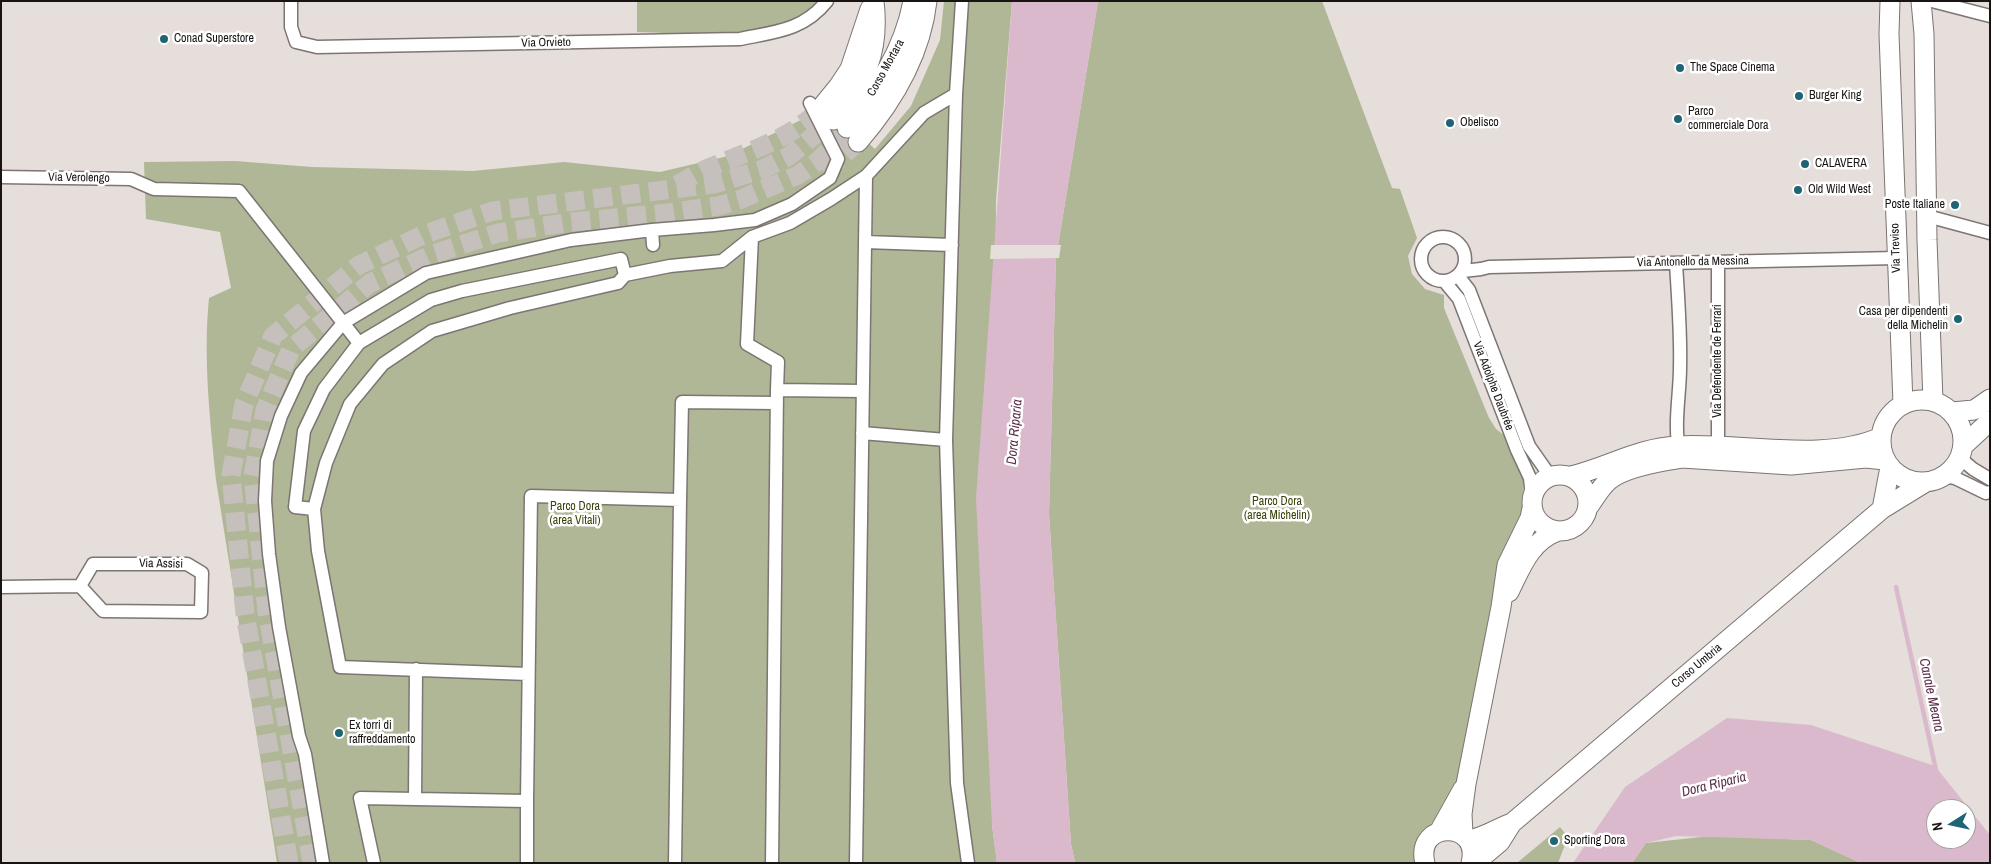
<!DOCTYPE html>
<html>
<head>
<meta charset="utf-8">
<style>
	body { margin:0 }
	#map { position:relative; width:1991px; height:864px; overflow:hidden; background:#e5deda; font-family:"Archivo Narrow",sans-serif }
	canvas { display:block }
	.frame { position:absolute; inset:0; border:2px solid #171413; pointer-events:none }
	.north { position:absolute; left:1926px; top:799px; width:50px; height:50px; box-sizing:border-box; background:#fff; border:1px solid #a2a1a1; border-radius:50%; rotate:260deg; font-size:14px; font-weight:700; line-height:20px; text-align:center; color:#171413 }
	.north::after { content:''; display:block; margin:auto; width:18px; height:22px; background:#1f6475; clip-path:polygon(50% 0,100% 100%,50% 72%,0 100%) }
</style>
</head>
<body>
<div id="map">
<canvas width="1991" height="864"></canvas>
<div class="frame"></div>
<div class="north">N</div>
</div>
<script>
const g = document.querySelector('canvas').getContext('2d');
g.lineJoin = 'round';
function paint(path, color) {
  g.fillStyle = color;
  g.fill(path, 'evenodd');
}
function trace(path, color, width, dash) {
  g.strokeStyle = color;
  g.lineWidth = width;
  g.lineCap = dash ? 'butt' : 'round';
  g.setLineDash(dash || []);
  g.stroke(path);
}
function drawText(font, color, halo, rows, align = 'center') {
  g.font = font + ' "Archivo Narrow",sans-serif';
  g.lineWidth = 5;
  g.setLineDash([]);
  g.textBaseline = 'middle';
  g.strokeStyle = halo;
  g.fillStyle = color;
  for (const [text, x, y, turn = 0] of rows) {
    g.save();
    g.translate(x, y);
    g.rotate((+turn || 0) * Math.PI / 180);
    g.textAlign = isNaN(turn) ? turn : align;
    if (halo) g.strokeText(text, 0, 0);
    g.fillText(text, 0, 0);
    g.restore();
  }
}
paint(new Path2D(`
	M637 1H818C774 46 695 33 637 32Z
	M944 1H1012L996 200 992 825 997 863H277L216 480C210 420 203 358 209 298L231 288 220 232 146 219 144 162 235 161 312 167 473 171 564 162 660 172 728 156 827 107 875 149 911 106 940 40Z
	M1098 1H1322L1392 188 1400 189 1417 238 1408 256 1412 274 1425 289 1444 295V308L1489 418 1496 429 1505 436 1523 476 1524 516 1498 568 1455 796 1417 863H1075L1071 844 1049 514 1056 258Z
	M1560 827 1568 837 1558 863H1517Z
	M1710 836 1811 840 1861 863H1632L1646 843Z`), '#b0b796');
paint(new Path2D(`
	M1012 1H1098L1056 258 1049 514 1071 844 1075 863H997L992 825 976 498Z
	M1727 718 1811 725 1935 766 1990 835V863H1861L1811 840 1676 836 1646 843 1632 863H1573L1625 787ZM1936 809H1966V839H1936Z`), '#dbb9cc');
paint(new Path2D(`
	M991 245H1061L1059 258 990 259Z`), '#e5deda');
trace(new Path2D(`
	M1896 587 1936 770`), '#dbb9cc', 4.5);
trace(new Path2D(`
	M824 172 858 142
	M677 185C688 179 700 171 711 167 751 150 789 140 820 109
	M289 863 245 614 231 475 244 404 273 336 359 265 425 234 493 211 714 184 761 170 789 156 833 120
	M312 863 267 611 253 476 265 410 291 349 370 283 433 254 498 233 571 222 668 213 718 206 739 200 798 175 817 162 832 147 847 128`), '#c6c0bc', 19, [19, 9]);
const street = new Path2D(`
	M291 1V27L296 42 317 47 740 39C774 32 803 31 827 1
	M962 1 956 94 946 440 957 783 968 863
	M1932 1 1990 16
	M866 176 924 113 956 94
	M1 177 131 179 154 189 239 191 359 343
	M1927 216 1990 233
	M1421 259a22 22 0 1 1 44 0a22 22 0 1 1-44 0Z
	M752 237 747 344 778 362 777 390
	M865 242 952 245
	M653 245 652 230 714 225 755 220 792 204 830 178 838 159 810 103
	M1676 263C1678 298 1681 333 1680 368 1680 395 1673 427 1680 453
	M1463 271 1481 269 1489 267 1896 258
	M1458 276 1469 290 1529 446 1550 476
	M1445 282 1459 299 1517 450 1530 478 1532 496
	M862 433 946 440
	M1715 452 1718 437V262
	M1960 458 1973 469 1990 479
	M1944 476 1955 478 1986 493 1990 492
	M314 509 326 463 350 404 383 364 432 331 510 308 618 283 625 275
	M1 587 80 586 103 611 201 612 202 573 187 564H93L80 586
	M528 674 340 667 318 551 314 509 295 507 304 431 324 389 359 343 431 300 462 291 621 259 625 275 670 266 722 261 752 237 790 223 831 199 866 176 856 863
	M415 798 416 669
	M527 801 531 496 680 500 682 402 777 403
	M323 863 305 754 299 736 279 627 269 554 265 501 267 461 281 416 301 373 343 323 426 273 571 240 652 230
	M374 863 360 798 527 801V863
	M675 863 680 500
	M772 863 777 390 862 391`);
const secondary = new Path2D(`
	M1890 1 1889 34 1903 404
	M1921 1 1924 34 1927 240 1933 401
	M820 109 838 87 850 69 870 9
	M833 120C866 82 880 52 874 1
	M847 128C877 90 904 50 913 1
	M858 142C892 103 921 54 927 1
	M1881 441a41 41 0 1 1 82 0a41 41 0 1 1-82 0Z
	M1952 412 1974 410 1990 399
	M1963 446 1990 421
	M1532 503a28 28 0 1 1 56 0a28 28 0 1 1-56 0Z
	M1571 476C1608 467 1638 448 1677 446 1739 442 1824 463 1881 437
	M1589 506C1595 498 1600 488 1608 481 1623 467 1662 461 1682 458L1791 465 1866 458 1885 460
	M1882 509 1890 467
	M1509 592C1521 568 1530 541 1558 531
	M1439 832 1463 789
	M1463 834 1462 814 1466 784 1501 607 1507 565 1530 518 1532 508
	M1468 840C1484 838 1497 828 1512 823
	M1425 863C1414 820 1482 820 1471 863
	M1475 863 1500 842 1512 823 1882 509 1926 482`);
trace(street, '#7c7572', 15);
trace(secondary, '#7c7572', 21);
trace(street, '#fff', 12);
trace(secondary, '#fff', 19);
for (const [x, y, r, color] of [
	[164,39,5,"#1f6475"],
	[1680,68,5,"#1f6475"],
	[1799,96,5,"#1f6475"],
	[1678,119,5,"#1f6475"],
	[1450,123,5,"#1f6475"],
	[1805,164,5,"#1f6475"],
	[1798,190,5,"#1f6475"],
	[1955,205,5,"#1f6475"],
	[1958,319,5,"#1f6475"],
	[339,733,5,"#1f6475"],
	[1554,841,5,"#1f6475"]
]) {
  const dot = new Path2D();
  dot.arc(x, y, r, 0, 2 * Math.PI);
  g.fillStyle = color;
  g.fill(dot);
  trace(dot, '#fff', 2);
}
drawText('12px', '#171413', '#fff', [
	["Conad Superstore",174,39],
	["The Space Cinema",1690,68],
	["Burger King",1809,96],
	["Parco",1688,112],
	["commerciale Dora",1688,126],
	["Obelisco",1460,123],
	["CALAVERA",1815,164],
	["Old Wild West",1808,190],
	["Poste Italiane",1945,205,"right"],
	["Casa per dipendenti",1948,312,"right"],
	["della Michelin",1948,326,"right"],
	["Ex torri di",349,726],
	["raffreddamento",349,740],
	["Sporting Dora",1564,841]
], 'left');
drawText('12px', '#171413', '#fff', [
	["Via Orvieto",546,43,-1],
	["Corso Mortara",886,68,-61],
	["Via Verolengo",79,178,1],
	["Via Treviso",1896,248,-92],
	["Via Antonello da Messina",1693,262,-1],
	["Via Defendente de Ferrari",1718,361,-90],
	["Via Adolphe Daubrée",1493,386,69],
	["Via Assisi",161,564,1],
	["Corso Umbria",1697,666,-40]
]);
drawText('12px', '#394106', '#fff', [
	["Parco Dora",1277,502],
	["(area Michelin)",1277,516],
	["Parco Dora",575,507],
	["(area Vitali)",575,521]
]);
drawText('italic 14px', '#5c2f4b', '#fff', [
	["Dora Riparia",1015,432,-85],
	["Canale Meana",1931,695,78],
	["Dora Riparia",1714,785,-14]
]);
</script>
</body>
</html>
